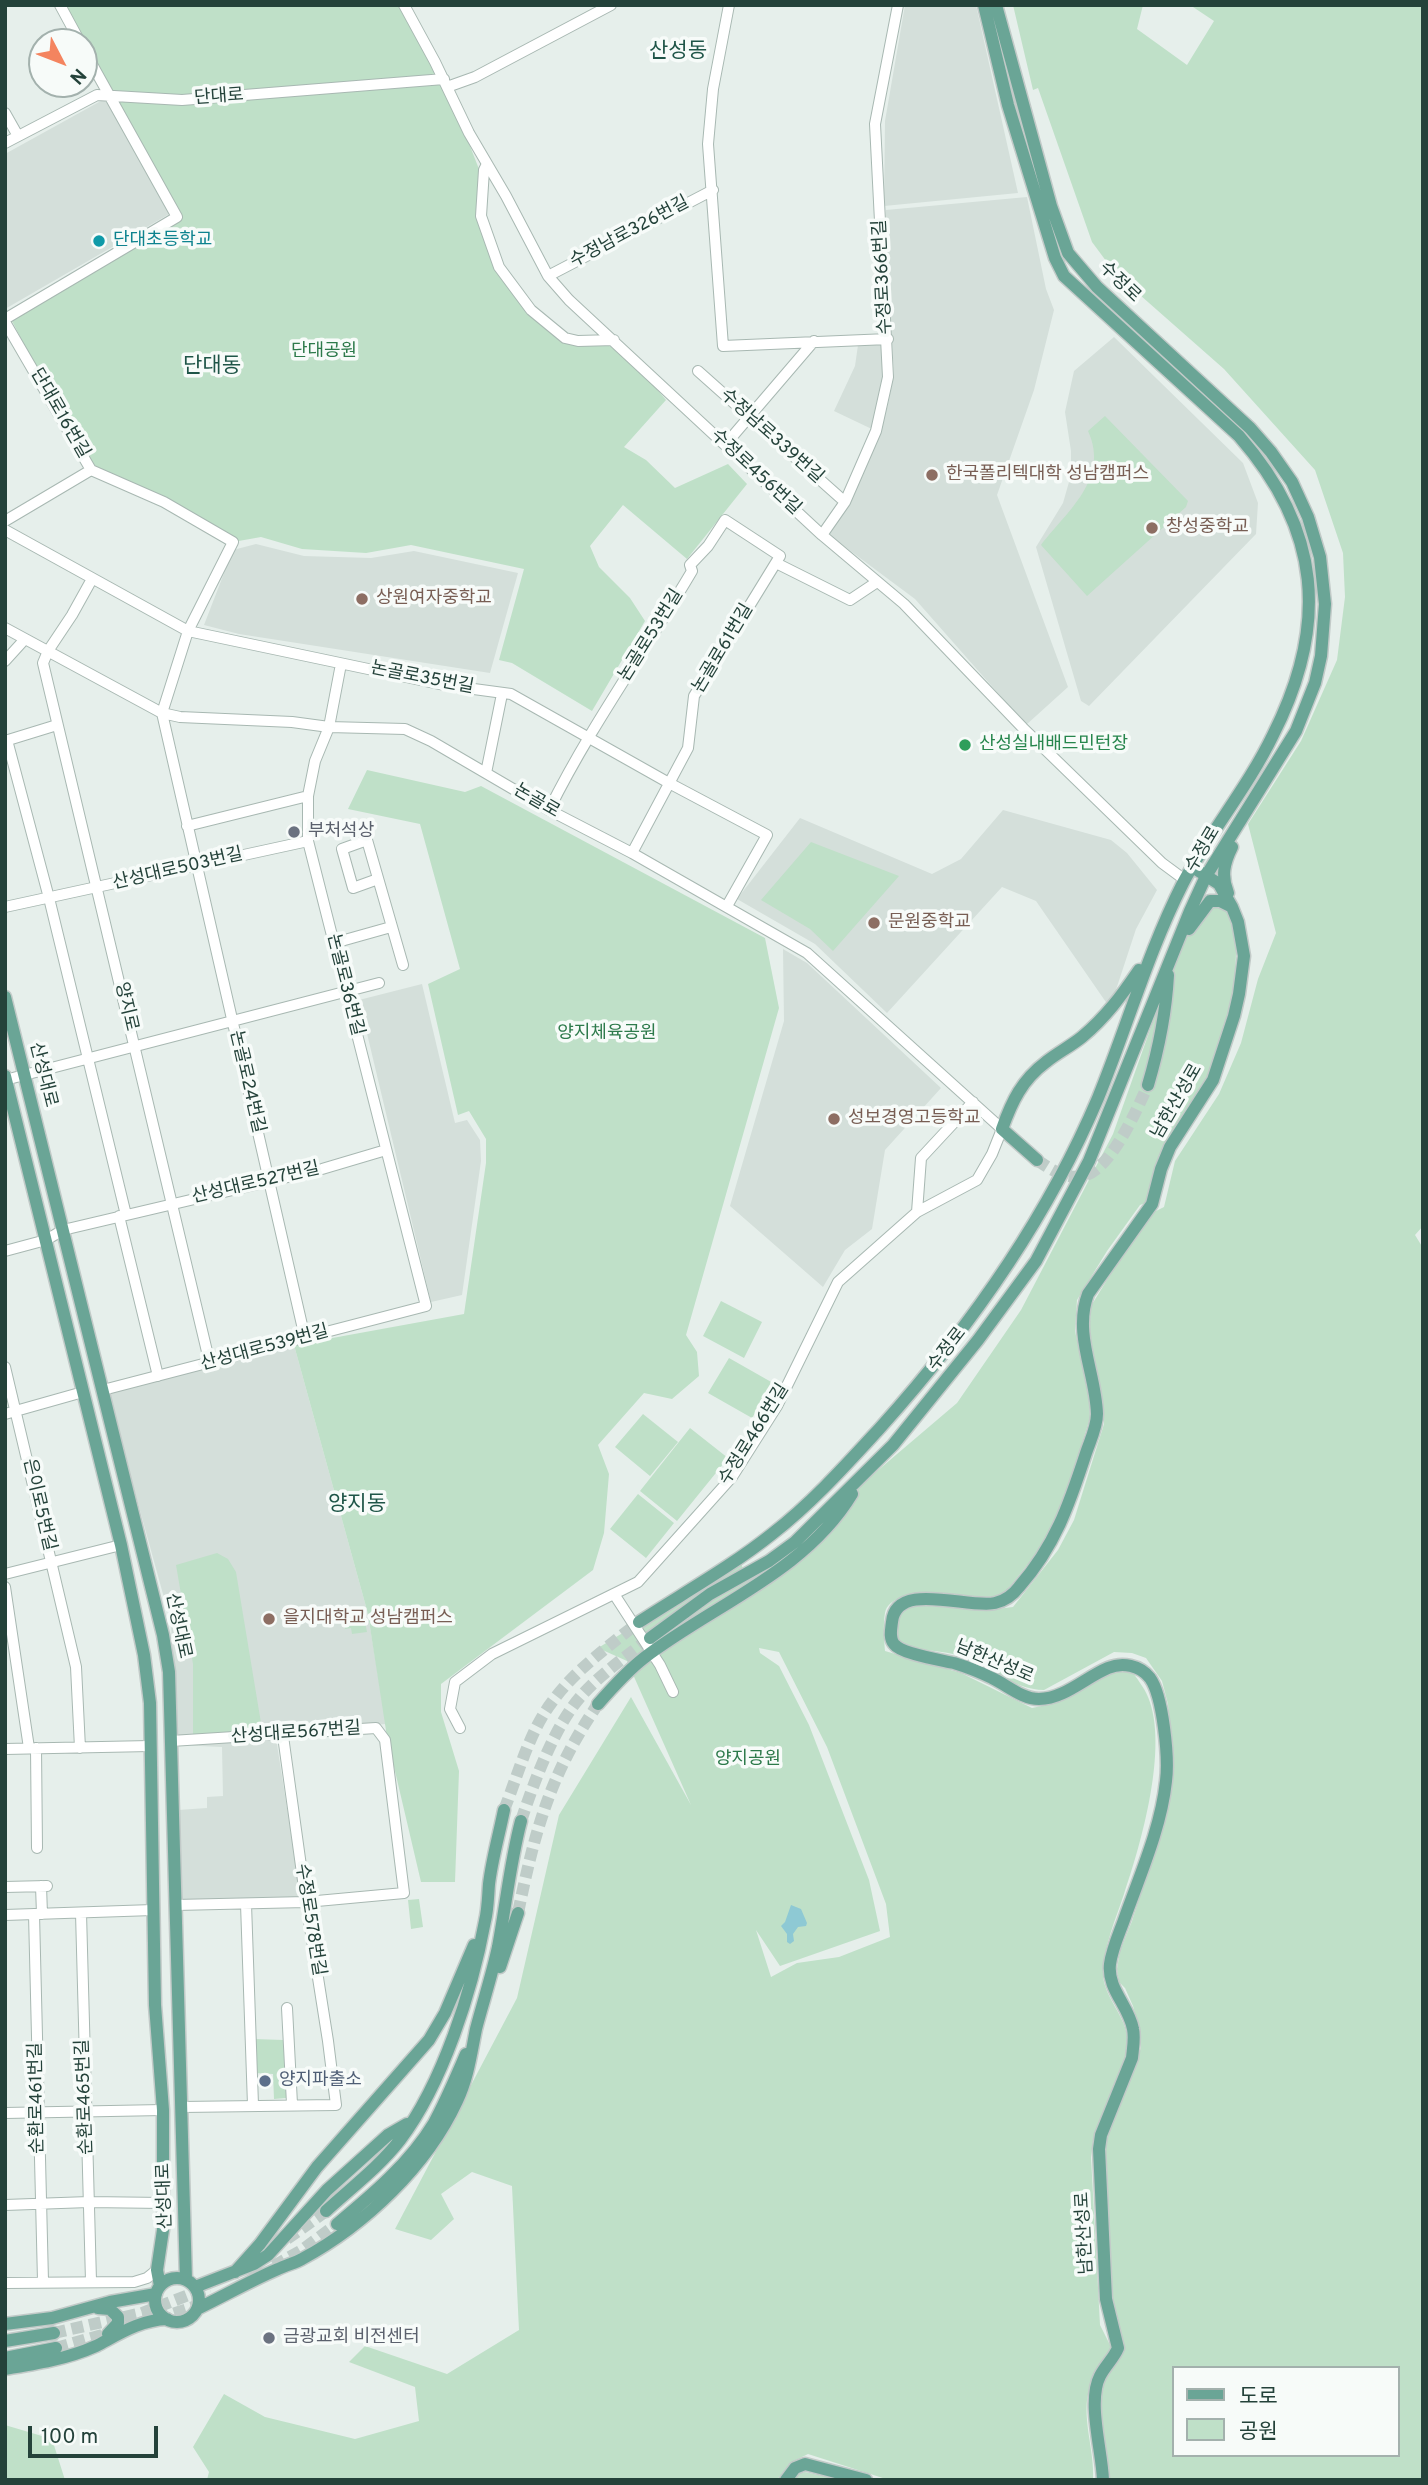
<!DOCTYPE html>
<html>
<head>
<meta charset="utf-8">
<style>
	body { margin:0 }
	#map { position:relative; width:1428px; height:2485px; overflow:hidden; background:#e6efeb; font-family:Overpass,"Noto Sans KR",sans-serif }
	canvas { display:block }
	.frame { position:absolute; inset:0; border:7px solid #24423a; pointer-events:none }
	.legend { position:absolute; left:1172px; top:2366px; width:228px; height:91px; box-sizing:border-box; background:#f7fbf9; border:2px solid #a3b1ad; margin:0; padding:9px 12px; list-style:none; font-size:21px; color:#24423a }
	.legend li { display:flex; align-items:center; gap:14px; height:35px }
	.legend b { width:35px; border:2px solid #a3b1ad }
	.north { position:absolute; left:28px; top:28px; width:70px; height:70px; box-sizing:border-box; background:#f7fbf9; border:2px solid #a3b1ad; border-radius:50%; rotate:132deg; font-size:19px; font-weight:700; line-height:28px; text-align:center; color:#24423a }
	.north::after { content:''; display:block; margin:auto; width:24px; height:32px; background:#f4845f; clip-path:polygon(50% 0,100% 100%,50% 72%,0 100%) }
	.scale { position:absolute; left:28px; top:2426px; width:130px; height:32px; box-sizing:border-box; border:4px solid #24423a; border-top:0; padding-left:9px; font-size:21px; line-height:24px; white-space:nowrap; color:#24423a; -webkit-text-stroke:5px #f7fbf9; paint-order:stroke }
</style>
</head>
<body>
<div id="map">
<canvas width="1428" height="2485"></canvas>
<div class="frame"></div>
<ul class="legend">
<li><b style="height:9px;background:#6aa596"></b>도로</li>
<li><b style="height:19px;background:#bfe0c8"></b>공원</li>
</ul>
<div class="north">N</div>
<div class="scale">100 m</div>
</div>
<script>
const g = document.querySelector('canvas').getContext('2d');
g.lineJoin = 'round';
function paint(path, color) {
  g.fillStyle = color;
  g.fill(path, 'evenodd');
}
function trace(path, color, width, dash) {
  g.strokeStyle = color;
  g.lineWidth = width;
  g.lineCap = dash ? 'butt' : 'round';
  g.setLineDash(dash || []);
  g.stroke(path);
}
function drawText(font, color, halo, rows, align = 'center') {
  g.font = font + ' Overpass,"Noto Sans KR",sans-serif';
  g.lineWidth = 7;
  g.setLineDash([]);
  g.textBaseline = 'middle';
  g.strokeStyle = halo;
  g.fillStyle = color;
  for (const [text, x, y, turn = 0] of rows) {
    g.save();
    g.translate(x, y);
    g.rotate((+turn || 0) * Math.PI / 180);
    g.textAlign = isNaN(turn) ? turn : align;
    if (halo) g.strokeText(text, 0, 0);
    g.fillText(text, 0, 0);
    g.restore();
  }
}
paint(new Path2D(`
	M905 5H976L1018 193 884 206 885 121Z
	M108 97 171 213 5 309V154Z
	M1027 197 1046 289 1054 310 1034 390 997 495 1068 687 1026 725 915 599 829 535 879 431 887 408 894 374 885 233 886 210Z
	M1114 337 1243 463 1258 503 1256 534 1089 706 1081 701 1036 547 1063 503 1071 475V451L1065 412 1074 371Z
	M888 342 882 374 883 408 876 431 834 411 855 366 858 345Z
	M256 544 304 556 371 558 414 551 518 573 490 673 239 634 204 625 233 550Z
	M1003 810 1111 840 1127 853 1157 890 1136 929 1110 1008 1036 901 1002 887 887 1013 815 944 737 899 800 818 932 874 961 859Z
	M783 949 807 963 941 1088 885 1150 872 1229 845 1250 823 1287 730 1206 784 1021Z
	M422 984 455 1123 467 1120 480 1140 481 1161 462 1295 431 1302 359 1000Z
	M294 1345 368 1614 386 1724 275 1732 301 1897 180 1901 178 1810 207 1808V1797L223 1796 222 1747 178 1745 171 1623 107 1391 210 1368Z`), '#d4dfda');
paint(new Path2D(`
	M66 5H405L447 87 484 182 477 193 481 216 499 267 531 310 565 338 605 343 637 365 666 400 624 447 646 460 675 488 728 464 747 484 687 559 623 505 590 546 599 567 630 598 645 621 592 711 512 663 499 660 524 569 411 545 366 553 302 549 261 537 233 542 91 470 66 427 11 319 180 219 108 95Z
	M1013 5H1143L1137 29 1187 65 1214 21 1190 5H1423V1226L1415 1235 1423 1248V2480H1106L1100 2387 1122 2349 1123 2341 1114 2318 1109 2288 1103 2144 1141 2048V2035L1133 2006 1125 1988 1119 1982 1117 1969 1120 1951 1132 1921 1150 1865 1171 1743 1168 1704 1162 1681 1146 1658 1132 1653 1114 1652 1044 1690C1014 1690 983 1663 953 1654 933 1649 913 1652 896 1640V1623L903 1612 911 1607 926 1606 989 1610 1013 1607 1058 1550 1074 1520 1104 1424 1103 1404 1089 1337 1091 1306 1121 1257 1154 1212 1164 1207 1175 1161 1219 1094 1241 1043 1258 979 1276 933 1248 824 1301 741 1337 660 1345 597 1343 553 1315 470 1224 369 1115 273 1092 242 1038 88 1033 90ZM1174 2368H1398V2455H1174Z
	M1105 416 1188 501 1186 507 1087 596 1041 545C1067 511 1110 479 1088 431Z
	M367 770 465 792 481 786 765 938 779 1008 686 1335 697 1352 699 1376 672 1399 644 1393 598 1445 609 1474 604 1533 593 1570 441 1684V1712L459 1771 455 1882H421L387 1737 368 1614 294 1345 464 1314 486 1163V1139L469 1111 458 1115 428 984 460 969 420 824 348 809Z
	M811 842 899 876 833 951 810 929 761 900Z
	M1215 900C1220 905 1228 910 1231 915 1236 926 1236 941 1236 953 1236 1042 1188 1123 1150 1201L1140 1205 1107 1251 1077 1300 1075 1331 1089 1398 1090 1418 1060 1514 1045 1543 1003 1595C975 1603 892 1580 885 1613 883 1624 884 1639 885 1651L961 1673 1032 1708 1051 1704 1113 1671 1131 1670C1137 1679 1144 1687 1148 1697 1169 1747 1141 1844 1124 1894 1116 1918 1104 1946 1103 1971 1102 1989 1115 2004 1122 2020 1127 2030 1128 2040 1128 2051L1093 2141 1091 2157 1100 2325 1111 2347C1106 2361 1094 2374 1090 2386 1080 2416 1095 2449 1093 2480H889L808 2454 790 2463 777 2480H207L209 2472 193 2447 224 2394 265 2417 355 2439 419 2421 415 2387 349 2362 365 2346 447 2374 519 2330 512 2186 472 2172 441 2194 454 2219 431 2240 395 2229 517 1998 559 1815 631 1697 691 1805 627 1661 598 1648 741 1561 744 1575 796 1540 957 1403 1021 1310 1113 1134 1178 951 1200 908ZM759 1648 779 1652 827 1747 886 1904 890 1937 839 1957 797 1963 771 1977 756 1930 780 1966 880 1931 869 1880 809 1725 779 1666 760 1653Z
	M721 1301 762 1322 744 1358 703 1336Z
	M729 1358 773 1383 752 1418 708 1393Z
	M643 1414 678 1442 650 1476 615 1447Z
	M690 1428 728 1458 677 1521 640 1491Z
	M638 1494 674 1523 646 1558 610 1529Z
	M217 1553 228 1559 236 1572 263 1735 193 1734V1664L176 1565Z
	M363 1611 367 1632 352 1634 351 1628 345 1629 344 1619 350 1618V1613Z
	M419 1899 423 1927 411 1929 408 1900Z
	M253 2039 284 2040 286 2098 274 2099 273 2074 255 2073Z
	M5 2425 52 2439 65 2480H5Z
	M805 2472 841 2480H793L797 2474Z`), '#bfe0c8');
paint(new Path2D(`
	M791 1905 801 1909 807 1923 806 1926 798 1927 793 1934 794 1941 790 1944 787 1942V1934L781 1926 785 1922Z`), '#8ec9d4');
trace(new Path2D(`
	M1037 1160C1050 1169 1066 1180 1083 1176 1111 1170 1137 1109 1148 1085
	M504 1810C518 1775 529 1732 552 1702 575 1670 609 1646 639 1622
	M521 1821C534 1782 555 1724 583 1694 603 1672 627 1656 650 1638
	M518 1913C535 1830 550 1774 598 1704
	M287 2239 326 2211
	M274 2266 302 2250 337 2224
	M157 2319 206 2303
	M54 2333 142 2313 209 2287
	M56 2348 116 2331`), '#bfccc8', 12, [12, 6]);
const minor = new Path2D(`
	M60 5 80 42
	M404 5 435 62 469 133 506 196 548 276 569 300 822 535 904 604 1023 728 1162 863 1185 880
	M729 5 713 89 708 144 723 346 888 339
	M447 87 475 77 611 5
	M5 113 18 136
	M5 143 97 95 182 100 444 79
	M487 164 484 170 481 216 499 267 531 310 565 338 578 341 614 340
	M548 276 713 190
	M5 319 177 217 84 50
	M5 322 91 470
	M698 371 845 502
	M725 445 814 341
	M91 470 164 502 233 542 188 631 162 713 305 1338
	M5 521 91 470
	M5 530 188 631 444 685 511 694 669 783 767 835 727 906
	M822 535 845 502 876 431 888 377 875 124 898 5
	M776 563 850 600 877 582
	M92 579 72 615 48 651 43 663 210 1364
	M5 628 162 713 180 717 292 722 329 727 405 729 431 741 549 810 632 853 807 953 1002 1129 992 1154 977 1180 917 1212 838 1282 777 1406 732 1477 638 1582 492 1654 455 1682 450 1709 460 1728
	M5 661 25 639
	M7 740 49 898 126 1215
	M5 741 57 725
	M486 773 502 694
	M549 810C590 727 645 651 692 571L690 565 708 546 725 520 780 556 694 696 688 748 632 853
	M187 826 308 796
	M378 879 353 888 342 849 367 840 403 965
	M5 907 308 841
	M334 943 391 927
	M5 1080 379 983
	M917 1212 921 1158 973 1102
	M119 1216 158 1376
	M5 1251 46 1240 63 1230 322 1169 386 1150
	M5 1367 76 1667 80 1748
	M103 1390 426 1306 308 841V796L315 761 329 727 341 664
	M5 1414 83 1392
	M5 1574 121 1545
	M5 1587 29 1748
	M614 1594 660 1665 673 1692
	M171 1741 376 1728 385 1740 404 1893 306 1902 176 1905
	M36 1748 37 1848
	M5 1749 150 1746
	M41 1886 42 1914
	M5 1887 47 1886
	M246 1904 253 2105
	M81 1913 91 2281
	M34 1914 43 2281
	M5 1915 153 1910
	M287 2008 292 2104
	M182 2107 336 2105 328 2041 306 1902 283 1736
	M5 2113 163 2110
	M5 2205 89 2202 163 2203
	M5 2283 134 2282 147 2278 157 2270`);
const major = new Path2D(`
	M1228 893C1221 876 1224 863 1232 847
	M1189 929 1210 901H1220L1232 907
	M5 997 163 1635 169 1672 186 2280
	M5 1076 121 1545 144 1655 150 1703 155 2005 163 2110V2230L157 2270 160 2286
	M1148 1085C1159 1048 1166 1013 1168 975
	M1037 1160 1002 1129C1012 1101 1022 1080 1046 1062 1057 1053 1071 1046 1082 1037 1106 1017 1122 995 1139 970
	M639 1622C682 1594 732 1566 772 1534 812 1503 846 1465 880 1428 969 1329 1046 1221 1098 1098 1127 1027 1148 952 1183 883 1210 832 1248 787 1273 735 1329 624 1321 530 1239 436L1064 276 1055 258 1008 105 984 5
	M650 1638 710 1594 769 1561 795 1542 893 1445 978 1340 1036 1261 1089 1161 1190 911 1206 876 1296 731 1315 683 1321 656 1325 604 1320 557 1308 517 1292 482 1271 452 1250 428 1097 287 1068 253 1051 206 996 5
	M598 1704C612 1688 627 1671 644 1658 713 1605 805 1572 852 1494
	M500 1967 518 1913
	M326 2211C351 2188 379 2167 400 2140 443 2083 472 1991 485 1921 488 1909 488 1896 489 1884 492 1859 499 1835 504 1810
	M337 2224C372 2195 410 2163 434 2123 446 2101 456 2077 466 2054
	M235 2272 260 2244 317 2167 429 2040 445 2013 474 1945
	M155 2300a22 22 0 1 1 44 0a22 22 0 1 1-44 0Z
	M195 2287 254 2264 268 2255 327 2190 388 2135 407 2124
	M98 2308 110 2309 118 2317V2323L108 2334
	M197 2309C224 2296 250 2281 278 2269 286 2265 295 2263 302 2259 365 2225 427 2166 457 2101 468 2078 471 2054 476 2029 483 2002 492 1975 498 1947 506 1905 510 1863 521 1821
	M5 2324 52 2318 110 2302 156 2294
	M5 2341 54 2333
	M5 2358 56 2348
	M5 2369C36 2364 67 2359 96 2346 119 2334 140 2320 167 2319
	M786 2480 795 2468 805 2464 866 2480
	M1103 2480C1102 2451 1087 2401 1100 2376 1105 2366 1114 2358 1118 2348L1106 2299 1099 2149 1101 2135 1132 2058C1133 2048 1135 2038 1133 2029 1129 2006 1107 1989 1110 1964 1112 1949 1119 1934 1124 1920 1140 1875 1161 1828 1166 1781 1169 1758 1163 1696 1150 1678 1140 1665 1122 1662 1108 1668 1086 1677 1064 1699 1039 1699 1022 1699 1007 1685 992 1678 980 1672 967 1667 954 1663 941 1660 901 1654 894 1644 889 1638 891 1630 892 1622 896 1580 968 1609 995 1603 1004 1601 1013 1595 1019 1587 1055 1546 1069 1505 1086 1453 1090 1441 1097 1427 1097 1414 1096 1374 1073 1334 1088 1294L1152 1204 1161 1169 1170 1147 1213 1080 1234 1016 1239 994 1244 956 1238 922 1232 907 1219 884 1194 868`);
trace(minor, '#a8b8b2', 12);
trace(major, '#c2cac8', 15);
trace(minor, '#fff', 10);
trace(major, '#6aa596', 12);
for (const [x, y, r, color] of [
	[99,241,7,"#0f9aa8"],
	[932,475,7,"#8d6e63"],
	[1152,528,7,"#8d6e63"],
	[362,599,7,"#8d6e63"],
	[965,745,7,"#2e9e5b"],
	[294,832,7,"#6b7280"],
	[874,923,7,"#8d6e63"],
	[834,1119,7,"#8d6e63"],
	[269,1619,7,"#8d6e63"],
	[265,2081,7,"#5c6f8a"],
	[269,2338,7,"#6b7280"]
]) {
  const dot = new Path2D();
  dot.arc(x, y, r, 0, 2 * Math.PI);
  g.fillStyle = color;
  g.fill(dot);
  trace(dot, '#f7fbf9', 2.5);
}
drawText('18px', '#24423a', '#f7fbf9', [
	["단대로",219,98,-4],
	["수정남로326번길",630,233,-28],
	["수정로366번길",884,277,-93],
	["수정로",1119,283,44],
	["단대로16번길",59,414,60],
	["수정남로339번길",771,437,42],
	["수정로456번길",755,473,43],
	["논골로53번길",652,636,-58],
	["논골로61번길",724,649,-59],
	["논골로35번길",422,679,11],
	["논골로",536,802,30],
	["수정로",1204,850,-59],
	["산성대로503번길",178,870,-13],
	["논골로36번길",344,985,76],
	["양지로",125,1007,77],
	["산성대로",42,1075,76],
	["논골로24번길",246,1082,77],
	["남한산성로",1178,1102,-60],
	["산성대로527번길",256,1184,-13],
	["산성대로539번길",265,1349,-15],
	["수정로",948,1350,-52],
	["수정로466번길",755,1435,-58],
	["은이로5번길",38,1505,77],
	["산성대로",177,1626,78],
	["남한산성로",994,1663,23],
	["산성대로567번길",296,1734,-4],
	["수정로578번길",309,1920,81],
	["순환로465번길",86,2097,-92],
	["순환로461번길",38,2098,-91],
	["산성대로",166,2196,-92],
	["남한산성로",1086,2233,-93]
]);
drawText('18px', '#0d838f', '#f7fbf9', [
	["단대초등학교",113,241]
], 'left');
drawText('18px', '#2d7a4b', '#f7fbf9', [
	["단대공원",324,352],
	["양지체육공원",607,1034],
	["양지공원",748,1760]
]);
drawText('18px', '#785e54', '#f7fbf9', [
	["한국폴리텍대학 성남캠퍼스",946,475],
	["창성중학교",1166,528],
	["상원여자중학교",376,599],
	["문원중학교",888,923],
	["성보경영고등학교",848,1119],
	["을지대학교 성남캠퍼스",283,1619]
], 'left');
drawText('18px', '#27864d', '#f7fbf9', [
	["산성실내배드민턴장",979,745]
], 'left');
drawText('18px', '#5b616d', '#f7fbf9', [
	["부처석상",308,832],
	["금광교회 비전센터",283,2338]
], 'left');
drawText('18px', '#4e5e75', '#f7fbf9', [
	["양지파출소",279,2081]
], 'left');
drawText('21px', '#1f5548', '#f7fbf9', [
	["산성동",678,53],
	["단대동",212,368],
	["양지동",357,1506]
]);
</script>
</body>
</html>
